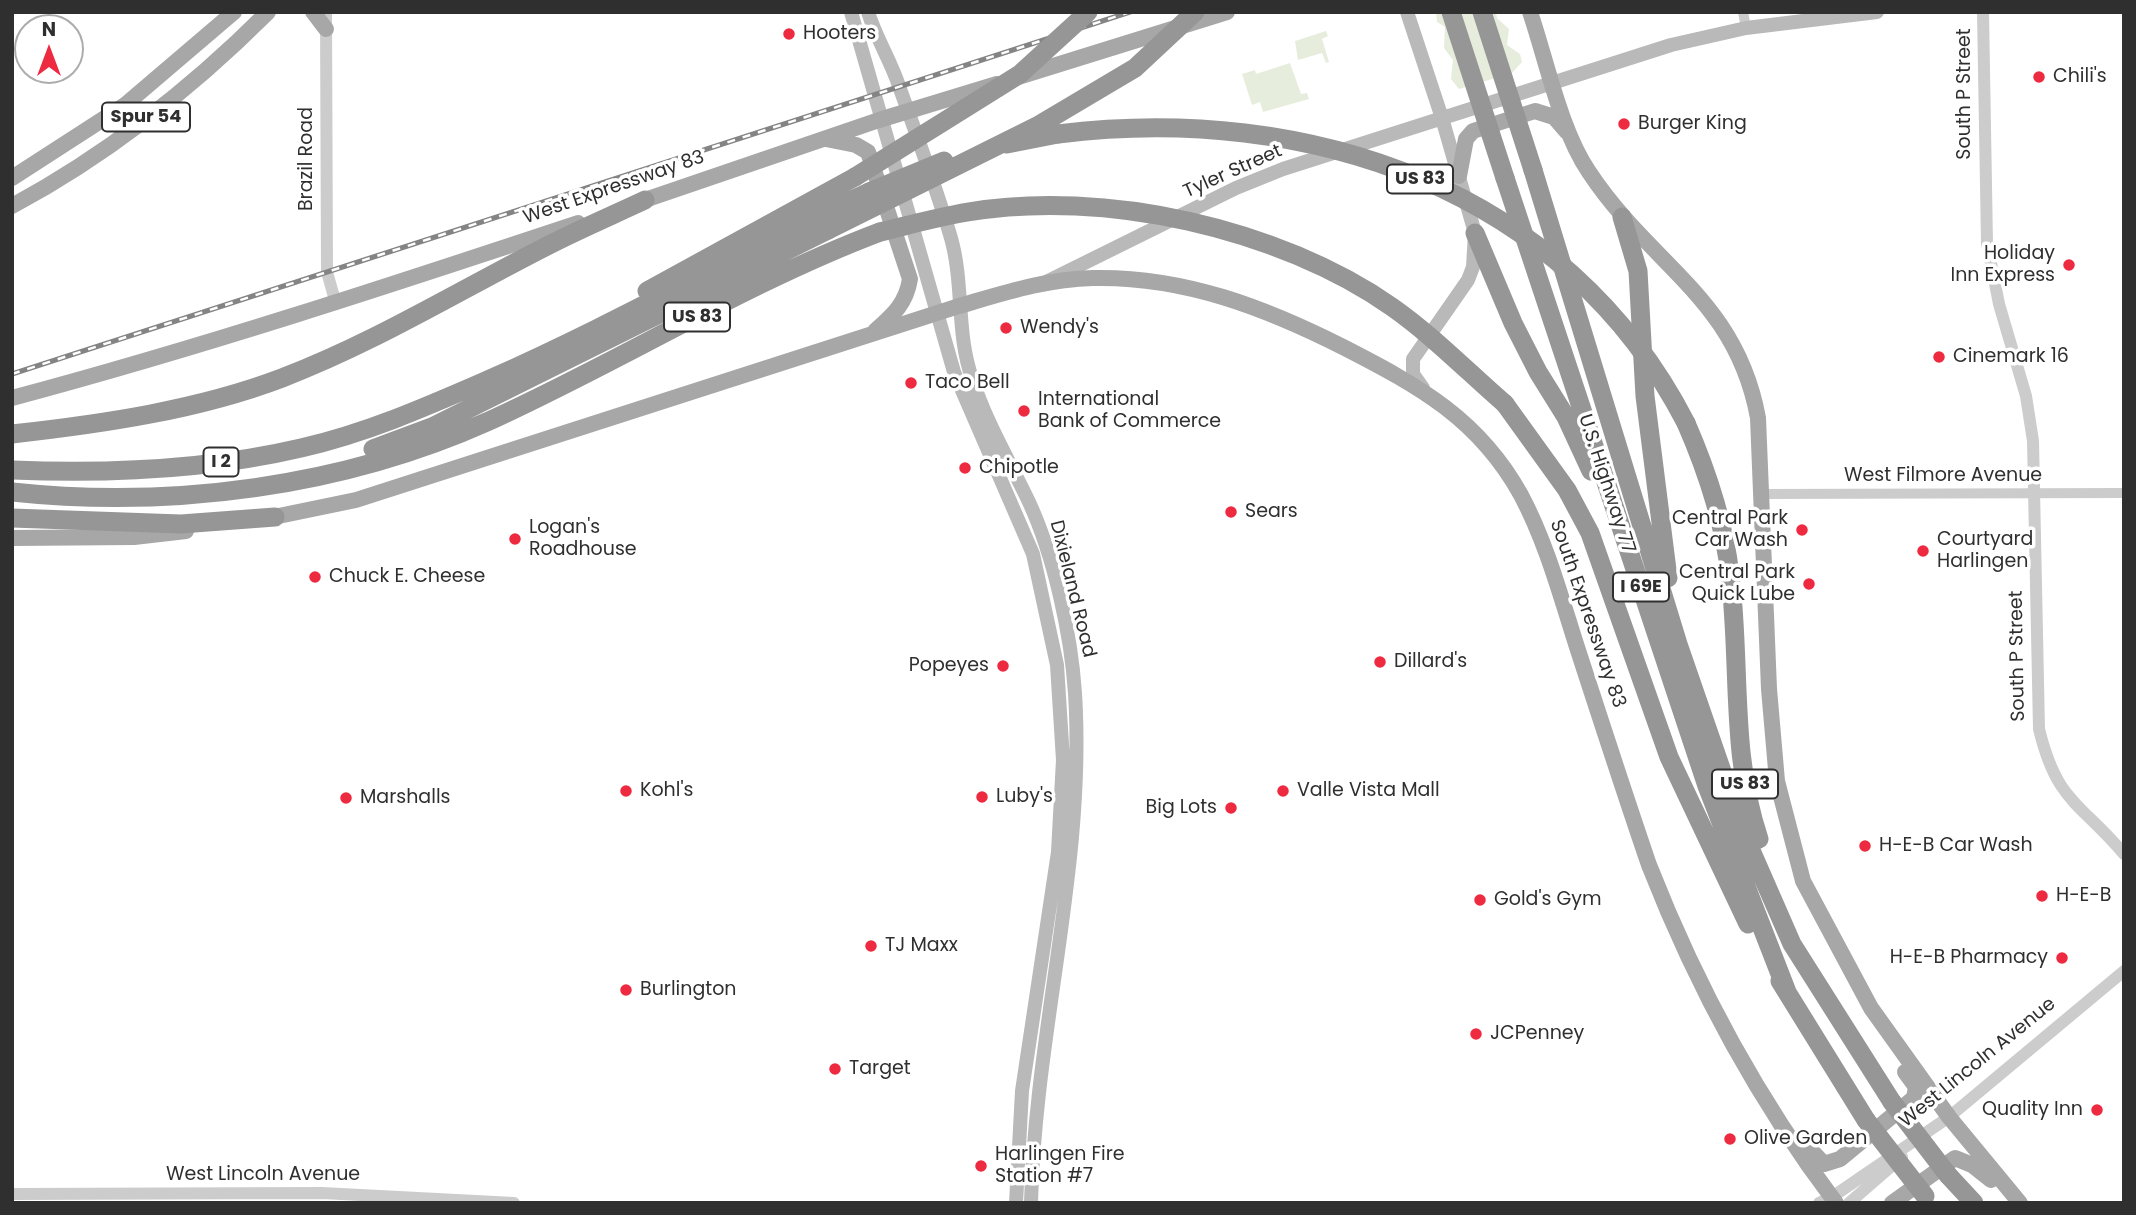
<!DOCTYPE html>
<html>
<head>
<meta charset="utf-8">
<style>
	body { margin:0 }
	#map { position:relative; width:2136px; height:1215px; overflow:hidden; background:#fff; font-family:Poppins,sans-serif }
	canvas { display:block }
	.frame { position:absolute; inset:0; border:14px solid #2f2f2f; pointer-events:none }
	.north { position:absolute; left:14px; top:14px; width:70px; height:70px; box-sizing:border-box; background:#fff; border:2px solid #acacac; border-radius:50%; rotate:0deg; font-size:19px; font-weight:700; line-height:28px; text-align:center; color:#2f2f2f }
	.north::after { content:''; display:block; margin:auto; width:24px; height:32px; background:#ed2a40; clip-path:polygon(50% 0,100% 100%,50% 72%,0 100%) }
</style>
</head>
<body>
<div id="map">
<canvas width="2136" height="1215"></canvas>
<div class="frame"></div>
<div class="north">N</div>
</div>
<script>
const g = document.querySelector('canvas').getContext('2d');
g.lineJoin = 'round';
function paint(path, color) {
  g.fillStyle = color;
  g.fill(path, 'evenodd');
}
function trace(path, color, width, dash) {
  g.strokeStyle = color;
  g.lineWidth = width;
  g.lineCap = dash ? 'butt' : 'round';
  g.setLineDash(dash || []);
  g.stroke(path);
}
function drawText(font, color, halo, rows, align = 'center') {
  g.font = font + ' Poppins,sans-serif';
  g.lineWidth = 7;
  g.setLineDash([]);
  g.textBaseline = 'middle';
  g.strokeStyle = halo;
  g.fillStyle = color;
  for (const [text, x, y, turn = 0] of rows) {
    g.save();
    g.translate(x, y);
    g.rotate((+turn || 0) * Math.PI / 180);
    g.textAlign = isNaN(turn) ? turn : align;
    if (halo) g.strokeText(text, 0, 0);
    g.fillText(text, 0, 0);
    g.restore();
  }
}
paint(new Path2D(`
	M1436 12H1496L1497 18 1509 29 1507 45 1520 54 1522 62 1512 73 1459 89 1451 79 1453 60 1444 48 1445 27 1437 22Z
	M1326 31 1328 36 1322 39 1329 62 1326 63 1322 53 1298 60 1295 41Z
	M1290 63 1301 94 1307 93 1309 99 1263 112 1260 102 1252 105 1242 74 1255 70 1256 74Z`), '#e6eddc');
trace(new Path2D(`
	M1743 12 1746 28
	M1761 494 2124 493`), '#ccc', 10);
trace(new Path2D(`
	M326 12 327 272 336 304
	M1983 12 1987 243 1999 304 2026 396 2033 441 2039 729C2057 803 2080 802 2124 854
	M12 1194 322 1193 514 1203
	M1819 1203 1832 1197 1949 1117 2124 971
	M1849 1203 1902 1157`), '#ccc', 12);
trace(new Path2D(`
	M851 12 954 372 1033 554 1057 665 1063 760 1058 852 1022 1091 1016 1203
	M868 12C876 38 891 61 899 86 917 136 936 187 951 238 964 284 956 333 972 378 986 422 1009 460 1029 502 1054 556 1071 634 1075 693 1086 865 1035 1031 1031 1203
	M1407 12 1442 118 1475 233 1473 267 1468 280 1413 359V374L1423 388
	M1048 281 1236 188 1283 169 1671 45 1746 28 1877 12`), '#b9b9b9', 14);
trace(new Path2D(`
	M313 12 326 29
	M1530 12C1547 62 1560 129 1589 172 1651 266 1736 298 1758 418L1769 689 1777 781 1803 881 1871 1008 1949 1117 2020 1203
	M1018 77 1227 12
	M826 139 856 145 868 152 910 279C906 304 893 315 875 331
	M1459 176 1466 139 1473 131 1535 111 1554 117 1567 132
	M12 178 125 105 234 12
	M636 203 879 120 997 84
	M12 206C105 156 193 87 268 12
	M12 398C203 347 391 285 578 223
	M264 519 356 500 959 306C1004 293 1046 279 1093 278 1184 276 1266 308 1345 348 1419 386 1479 419 1521 495 1546 542 1560 594 1576 644 1600 718 1624 792 1649 865 1696 985 1758 1100 1836 1203
	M12 538 134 537 186 531
	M1810 1149 1824 1164 1840 1159 1914 1098 1916 1087 1905 1072
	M1892 1203 1955 1158 1972 1165 1991 1180`), '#a7a7a7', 16);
trace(new Path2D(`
	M1007 144 1058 134
	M1533 170 1678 644 1743 832 1792 944 1892 1102
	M1505 178 1707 786 1787 992
	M1622 217 1638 271 1645 396 1668 578
	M1475 233 1513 323 1538 372 1566 417 1591 471
	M647 291 855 177
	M1505 404 1567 490 1590 533 1669 757 1748 924
	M1686 423C1707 471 1724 522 1730 575 1741 663 1730 754 1759 839
	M12 434C102 424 198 410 282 378 376 342 460 290 549 245 580 229 613 215 645 200
	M373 449 432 427 828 230
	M12 470C109 474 207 470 301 448 367 433 428 406 490 379 619 322 741 252 869 192
	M12 492C172 509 342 487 489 421 621 361 745 283 880 232
	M12 518 181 524 275 517
	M1780 981 1866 1120
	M1948 1175 1974 1203`), '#969696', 19);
const rail = new Path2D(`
	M12 374 1130 12`);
trace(rail, '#848484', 5);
trace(rail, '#fff', 2.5, [8]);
trace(new Path2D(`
	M1451 12 1505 178
	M1482 12 1533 170
	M1058 134C1308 103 1565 188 1686 423
	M855 177 1020 74 1088 12
	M869 192 944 161
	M828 230 1039 125 1135 68 1195 12
	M880 232C909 225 938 217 968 212 1104 189 1279 228 1392 307 1432 335 1468 372 1505 404
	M1892 1102 1948 1175
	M1866 1120 1925 1196`), '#969696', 19);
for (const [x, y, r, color] of [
	[789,34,7,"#ed2a40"],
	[2039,77,7,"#ed2a40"],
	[1624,124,7,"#ed2a40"],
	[2069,265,7,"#ed2a40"],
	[1006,328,7,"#ed2a40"],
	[1939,357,7,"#ed2a40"],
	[911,383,7,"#ed2a40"],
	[1024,411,7,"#ed2a40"],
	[965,468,7,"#ed2a40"],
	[1231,512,7,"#ed2a40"],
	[1802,530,7,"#ed2a40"],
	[515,539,7,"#ed2a40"],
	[1923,551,7,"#ed2a40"],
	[315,577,7,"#ed2a40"],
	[1809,584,7,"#ed2a40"],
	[1380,662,7,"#ed2a40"],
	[1003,666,7,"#ed2a40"],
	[626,791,7,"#ed2a40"],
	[1283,791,7,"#ed2a40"],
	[982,797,7,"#ed2a40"],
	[346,798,7,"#ed2a40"],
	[1231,808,7,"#ed2a40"],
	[1865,846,7,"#ed2a40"],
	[2042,896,7,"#ed2a40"],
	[1480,900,7,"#ed2a40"],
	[871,946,7,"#ed2a40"],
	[2062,958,7,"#ed2a40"],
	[626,990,7,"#ed2a40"],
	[1476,1034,7,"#ed2a40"],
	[835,1069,7,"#ed2a40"],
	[2097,1110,7,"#ed2a40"],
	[1730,1139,7,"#ed2a40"],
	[981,1166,7,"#ed2a40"]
]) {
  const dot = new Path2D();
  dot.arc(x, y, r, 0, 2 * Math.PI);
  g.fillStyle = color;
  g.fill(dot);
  trace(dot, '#fff', 2.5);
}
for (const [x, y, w] of [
	[146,117,88],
	[1420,179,66],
	[697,317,66],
	[221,462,35],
	[1641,587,56],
	[1745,784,66]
]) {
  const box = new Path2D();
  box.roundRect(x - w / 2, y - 14.5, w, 29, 5);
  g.fillStyle = '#fff';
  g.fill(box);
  trace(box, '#2f2f2f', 2);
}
drawText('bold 18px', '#2f2f2f', null, [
	["Spur 54",146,117],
	["US 83",1420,179],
	["US 83",697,317],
	["I 2",221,462],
	["I 69E",1641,587],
	["US 83",1745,784]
]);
drawText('19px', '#2f2f2f', '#fff', [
	["Hooters",803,34],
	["Chili's",2053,77],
	["Burger King",1638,124],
	["Holiday",2055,254,"right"],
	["Inn Express",2055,276,"right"],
	["Wendy's",1020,328],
	["Cinemark 16",1953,357],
	["Taco Bell",925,383],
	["International",1038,400],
	["Bank of Commerce",1038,422],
	["Chipotle",979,468],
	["Sears",1245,512],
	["Central Park",1788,519,"right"],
	["Car Wash",1788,541,"right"],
	["Logan's",529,528],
	["Roadhouse",529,550],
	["Courtyard",1937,540],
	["Harlingen",1937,562],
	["Central Park",1795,573,"right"],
	["Quick Lube",1795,595,"right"],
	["Chuck E. Cheese",329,577],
	["Dillard's",1394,662],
	["Popeyes",989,666,"right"],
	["Kohl's",640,791],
	["Valle Vista Mall",1297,791],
	["Luby's",996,797],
	["Marshalls",360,798],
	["Big Lots",1217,808,"right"],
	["H-E-B Car Wash",1879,846],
	["H-E-B",2056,896],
	["Gold's Gym",1494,900],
	["TJ Maxx",885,946],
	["H-E-B Pharmacy",2048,958,"right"],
	["Burlington",640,990],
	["JCPenney",1490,1034],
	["Target",849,1069],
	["Quality Inn",2083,1110,"right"],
	["Olive Garden",1744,1139],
	["Harlingen Fire",995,1155],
	["Station #7",995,1177]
], 'left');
drawText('19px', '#2f2f2f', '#fff', [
	["South P Street",1965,94,-90],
	["Brazil Road",307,159,-90],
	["Tyler Street",1233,172,-24],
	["West Expressway 83",614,188,-19],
	["West Filmore Avenue",1943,476],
	["U.S. Highway 77",1606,484,72],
	["Dixieland Road",1072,589,76],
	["South Expressway 83",1587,614,71],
	["South P Street",2018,656,-91],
	["West Lincoln Avenue",1978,1063,-39],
	["West Lincoln Avenue",263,1175]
]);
</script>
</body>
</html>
